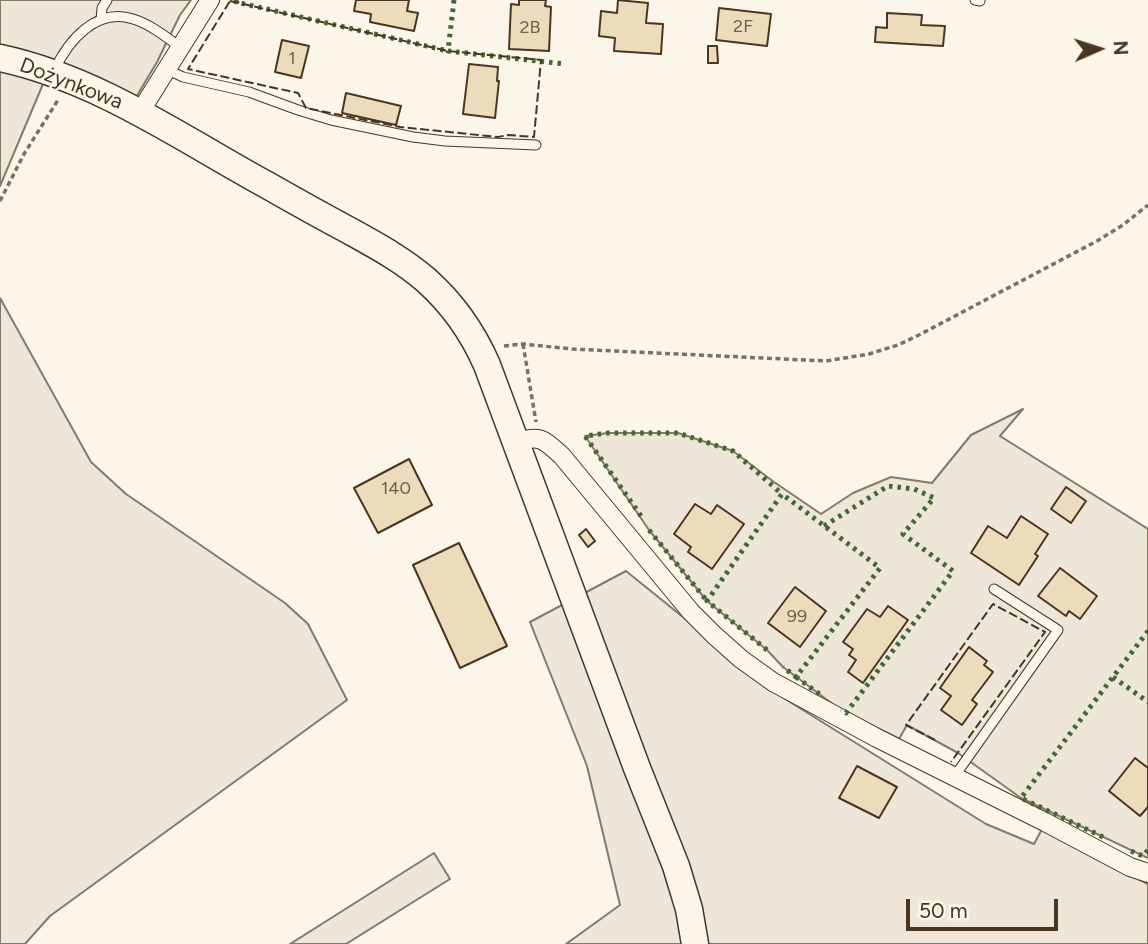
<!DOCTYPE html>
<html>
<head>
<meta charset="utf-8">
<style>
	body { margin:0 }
	#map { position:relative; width:1148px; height:944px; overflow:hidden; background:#fbf6e9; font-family:Figtree,sans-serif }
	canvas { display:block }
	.north { position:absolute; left:1064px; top:14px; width:70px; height:70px; -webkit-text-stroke:5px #fbf6e9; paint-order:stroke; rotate:87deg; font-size:19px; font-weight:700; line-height:28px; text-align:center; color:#4a3520 }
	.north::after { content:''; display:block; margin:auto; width:24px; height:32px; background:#4a3520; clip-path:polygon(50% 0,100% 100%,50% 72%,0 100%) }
	.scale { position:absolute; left:906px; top:899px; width:152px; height:32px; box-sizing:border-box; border:4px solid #4a3520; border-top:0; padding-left:9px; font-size:21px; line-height:24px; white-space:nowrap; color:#4a3520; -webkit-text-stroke:5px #fbf6e9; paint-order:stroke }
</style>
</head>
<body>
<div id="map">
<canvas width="1148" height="944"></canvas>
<div class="north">N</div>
<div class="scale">50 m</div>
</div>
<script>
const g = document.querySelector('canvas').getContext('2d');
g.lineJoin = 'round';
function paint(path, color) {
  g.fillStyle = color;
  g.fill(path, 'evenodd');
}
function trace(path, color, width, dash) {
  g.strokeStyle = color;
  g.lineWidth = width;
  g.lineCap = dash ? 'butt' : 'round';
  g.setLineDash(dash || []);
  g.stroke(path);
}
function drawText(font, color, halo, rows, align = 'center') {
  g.font = font + ' Figtree,sans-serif';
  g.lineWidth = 5;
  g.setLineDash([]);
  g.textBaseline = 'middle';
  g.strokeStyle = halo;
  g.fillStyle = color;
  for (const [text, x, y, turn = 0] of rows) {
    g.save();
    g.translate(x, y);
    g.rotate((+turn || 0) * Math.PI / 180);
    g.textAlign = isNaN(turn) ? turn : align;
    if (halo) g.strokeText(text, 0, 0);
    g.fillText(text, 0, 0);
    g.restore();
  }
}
const green = new Path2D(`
	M0 0H191L180 15 157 62 126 114 43 84 0 186Z
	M0 298 91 462 126 494 285 603 308 624 347 700 50 916 25 944H0Z
	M1023 409 1000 436 1148 529V858L1021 798 958 753 907 725 899 739 838 708 783 667 767 650 707 601 649 530 585 436 608 433H678L733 451 774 482 821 514 853 493 891 477 932 483 971 435Z
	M626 571 782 697 986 824 1034 844 1042 829 1148 884V944H566L620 905 587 766 530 622Z
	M434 853 450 879 346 944H290Z`);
paint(green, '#ede6d9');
trace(green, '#887966', 2);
const building = new Path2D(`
	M356 0H409L407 11 418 13 414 31 370 22 371 14 354 11Z
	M519 0H546L545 6 551 7 549 51 509 49 511 4 519 5Z
	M618 0 648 3 646 23 663 24 661 54 614 51 615 38 599 36 601 11 617 13Z
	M719 8 771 14 767 46 716 40Z
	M887 13 922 15 921 25 945 26 943 46 875 42 876 27 887 28Z
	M282 40 309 46 301 78 275 72Z
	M708 46H717L718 63H708Z
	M469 64 498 67 497 81H499L495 118 463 114Z
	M346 93 401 106 396 125 342 113Z
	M409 459 432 505 378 533 354 488Z
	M1066 487 1086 501 1071 523 1051 509Z
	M695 504 711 514 717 505 744 524 712 569 688 552 691 547 674 534Z
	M1021 516 1048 534 1035 554 1038 556 1019 585 971 553 988 526 1007 538Z
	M586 529 595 541 588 547 579 535Z
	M459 543 507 646 460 668 413 565Z
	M1060 568 1097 596 1080 619 1069 611 1066 616 1038 596Z
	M795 587 826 611 800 647 768 623Z
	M888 606 908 620 863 683 848 672 856 660 849 655 853 649 843 642 867 609 880 617Z
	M969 647 987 661 984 665 993 672 972 700 977 704 962 725 941 710 951 696 940 688Z
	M1135 758 1148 768V807L1140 816 1109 791Z
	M857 766 897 787 879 818 839 798Z`);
paint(building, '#ecdcbc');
trace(building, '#4a3520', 2);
const lane = new Path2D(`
	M975 0 980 1
	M101 20 102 8 107 0
	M166 69 183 77 249 92 298 110 331 120 413 137 445 141 536 145
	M54 71C68 41 96 7 133 19 150 24 166 37 180 47
	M954 777 1058 630 994 589`);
const street = new Path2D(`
	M140 112 210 0
	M517 443C540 433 545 441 562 456L691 612 714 635 741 659 773 682 877 738 1045 822 1130 867 1148 873`);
const secondary = new Path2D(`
	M0 58C98 79 181 138 267 185 295 201 322 216 350 231 377 246 403 260 426 280 453 304 473 333 487 365L637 768 676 866 689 909 695 944`);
trace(lane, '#4a3520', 11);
trace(street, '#4a3520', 20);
trace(secondary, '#4a3520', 29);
trace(new Path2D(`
	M0 201 24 154 58 100
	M523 344 536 422
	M504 346 523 344 572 349 826 361 869 354 898 345 919 335 1097 241 1123 225 1148 205`), '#7f6f5c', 3.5, [5, 3.5]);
trace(lane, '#fbf6e9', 9);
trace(street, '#fbf6e9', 18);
trace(secondary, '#fbf6e9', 26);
trace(new Path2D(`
	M238 0 236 2 448 51
	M454 0 448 51 565 64
	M641 516 585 436 608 433H678L733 451 782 494
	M824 526 888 486 914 489 934 498 903 534 953 571 846 713 841 710
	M649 530 707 601
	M767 650 707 601 782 494 880 568 796 677 783 667
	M796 677 822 696
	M1113 677 1148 702
	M1103 837 1021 798 1148 631
	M1131 851 1143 856 1148 850`), '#436837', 5, [3.5, 5]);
trace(new Path2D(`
	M230 1 448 51 541 60 534 137 508 135 498 137 400 127 306 108 298 93 188 69Z
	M935 740 906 725 993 604 1045 632 951 762`), '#4a3520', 2, [9, 3.5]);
drawText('18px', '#725f47', null, [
	["2F",743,27],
	["2B",530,28],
	["1",292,59],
	["140",396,489],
	["99",797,617]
]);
drawText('21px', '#4a3520', '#fbf6e9', [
	["Dożynkowa",71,84,21]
]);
</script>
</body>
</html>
